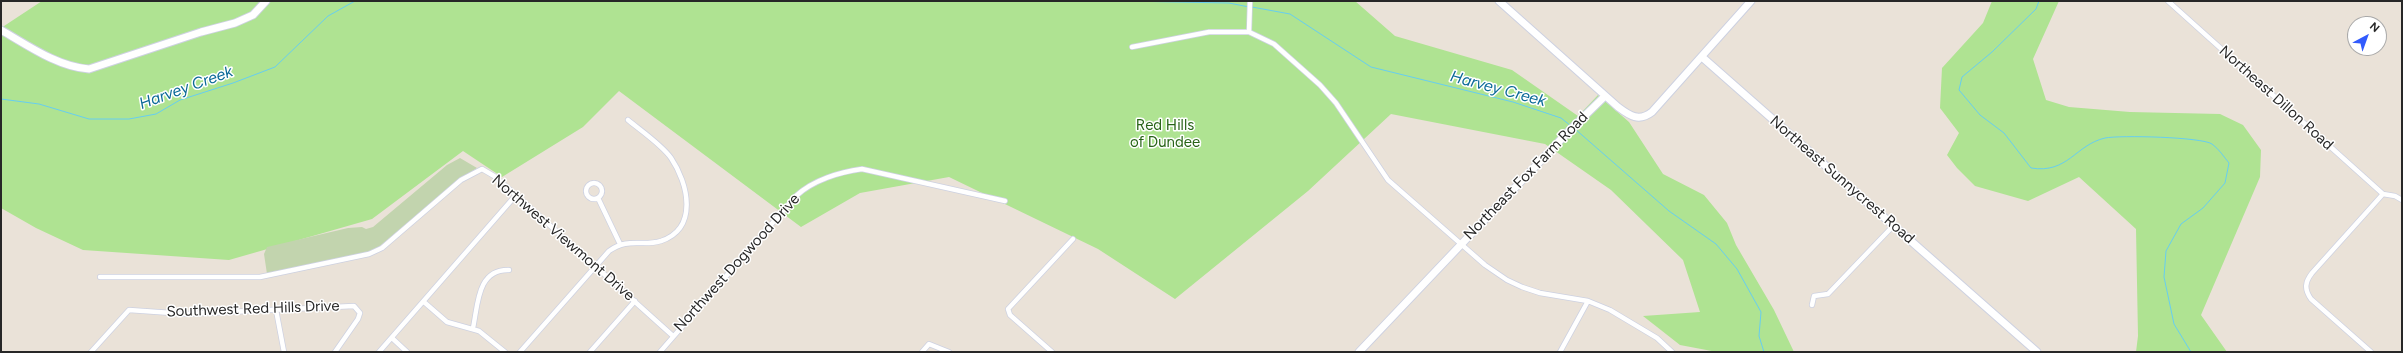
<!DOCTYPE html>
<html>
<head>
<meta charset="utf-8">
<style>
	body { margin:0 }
	#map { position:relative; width:2403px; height:353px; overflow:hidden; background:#eae2d8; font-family:Figtree,sans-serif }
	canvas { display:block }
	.frame { position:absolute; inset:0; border:2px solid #272727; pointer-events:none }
	.north { position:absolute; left:2347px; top:16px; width:40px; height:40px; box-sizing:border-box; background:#fff; border:1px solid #a9a9a9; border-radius:50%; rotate:41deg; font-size:11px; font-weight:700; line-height:16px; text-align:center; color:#272727 }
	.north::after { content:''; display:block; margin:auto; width:14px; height:18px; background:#325bfd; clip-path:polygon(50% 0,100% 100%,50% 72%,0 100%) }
</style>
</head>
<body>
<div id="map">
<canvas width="2403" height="353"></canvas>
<div class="frame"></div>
<div class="north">N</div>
</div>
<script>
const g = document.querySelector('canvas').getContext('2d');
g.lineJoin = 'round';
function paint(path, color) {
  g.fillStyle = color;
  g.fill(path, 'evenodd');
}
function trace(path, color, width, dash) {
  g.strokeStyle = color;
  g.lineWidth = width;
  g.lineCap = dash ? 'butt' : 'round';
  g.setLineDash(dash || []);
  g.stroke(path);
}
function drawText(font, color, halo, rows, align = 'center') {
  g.font = font + ' Figtree,sans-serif';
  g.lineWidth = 3;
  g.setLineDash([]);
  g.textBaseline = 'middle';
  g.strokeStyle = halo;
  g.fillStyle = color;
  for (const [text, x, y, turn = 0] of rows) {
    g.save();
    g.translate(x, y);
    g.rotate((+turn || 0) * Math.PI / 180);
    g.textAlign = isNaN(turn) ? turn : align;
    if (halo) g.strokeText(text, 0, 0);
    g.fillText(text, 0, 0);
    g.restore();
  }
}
paint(new Path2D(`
	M42 1H1355L1395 36 1512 70 1578 116 1598 95 1629 122 1663 174 1704 195 1727 223 1736 245 1774 310 1794 352H1717L1680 345 1643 316 1700 312 1683 260 1611 190 1545 144 1391 114 1308 191 1175 299 1098 249 949 177 860 193 801 227 619 91 583 127 502 177 463 151 372 219 229 260 83 250 36 228 1 208V28Z
	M1992 1H2059L2033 59 2046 100 2069 107 2130 112 2220 114 2243 125 2261 150 2260 177 2201 315 2227 352H2136L2138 336 2136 229 2079 177 2028 201 1975 186 1957 168 1947 155 1959 133 1940 108 1942 68 1983 23Z`), '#afe392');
paint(new Path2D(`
	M460 158 477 168 460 179 374 251 267 274 264 254 267 247 348 228 362 227 366 229 373 227 447 165Z`), '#c2d4ae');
trace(new Path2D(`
	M1124 1 1229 3 1249 7
	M2039 1 2036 9 1992 52 1962 77 1959 90 1980 115 2004 133 2031 168C2068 174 2075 145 2105 138 2120 135 2202 137 2212 144 2219 149 2224 157 2229 163L2225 183 2203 208 2181 224 2166 251 2164 277 2174 324 2191 352
	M1252 7 1290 14 1371 67 1513 102 1561 118 1571 126
	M1 99 39 104 89 119H129L156 114 180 100 233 83 275 67 328 16 355 1
	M1575 129 1669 211 1716 244 1737 269 1761 312 1759 336 1764 352`), '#67cef0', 1);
const street = new Path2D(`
	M1250 1 1249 32 1274 44 1320 85 1336 103 1388 180 1485 265 1507 280 1522 287 1540 293 1588 301 1610 310 1657 338 1672 352
	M2168 1 2383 194
	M1132 47 1209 32H1249
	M586 191a8 8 0 1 1 16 0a8 8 0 1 1-16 0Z
	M598 198 620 244
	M100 277H260L369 254 382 248 461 180 482 169 494 176 516 195 673 336
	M424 302 447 322 479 331 505 352
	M1812 305 1814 296 1828 294 1894 225
	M276 310 284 352
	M473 328C478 305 477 269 509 270
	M392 338 407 352
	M91 352 129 310 186 314 354 306 360 313 358 319 335 352
	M379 352 516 195
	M520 352 609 251C629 237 641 247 661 241 699 228 688 183 671 158 662 145 640 130 628 120
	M590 352 635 301
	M660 352 796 196C813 180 840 172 862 169L1005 201
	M922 352 929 344 949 352
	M1052 352 1010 315 1008 309 1073 239
	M1560 352 1588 301
	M2371 352 2311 299C2304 289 2305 282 2312 273L2383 194 2395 196 2402 200`);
const secondary = new Path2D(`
	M1499 1 1618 107C1630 116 1639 122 1652 112L1751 1
	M1 30C27 45 58 67 89 69L201 32 235 23 253 15 266 1
	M1702 57 2037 352
	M1359 352 1566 134 1605 96`);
trace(street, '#cdd1e1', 6);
trace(secondary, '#cdd1e1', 9);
trace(street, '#fff', 4.5);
trace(secondary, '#fff', 7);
drawText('15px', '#272727', '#fff', [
	["Northeast Dillon Road",2276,98,42],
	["Northeast Fox Farm Road",1526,176,-46],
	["Northeast Sunnycrest Road",1842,180,41],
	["Northwest Viewmont Drive",563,238,41],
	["Northwest Dogwood Drive",737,263,-48],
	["Southwest Red Hills Drive",253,309,-2]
]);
drawText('15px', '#286317', '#fff', [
	["Red Hills",1165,126],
	["of Dundee",1165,143]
]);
drawText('italic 16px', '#0a6997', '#fff', [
	["Harvey Creek",186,88,-20],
	["Harvey Creek",1498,89,15]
]);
</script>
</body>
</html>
